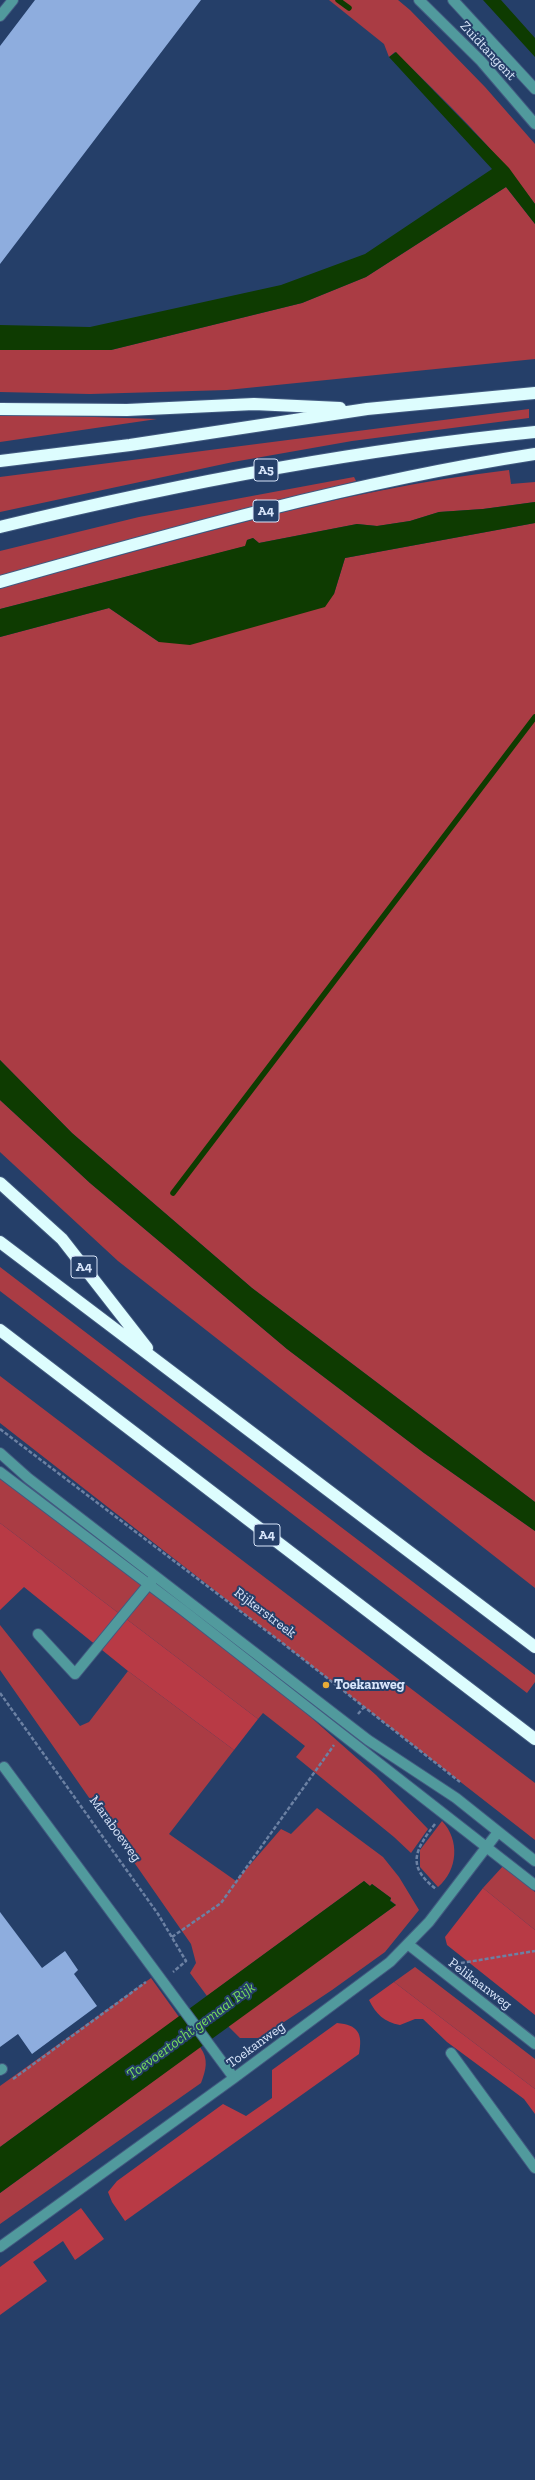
<!DOCTYPE html>
<html>
<head>
<meta charset="utf-8">
<style>
	body { margin:0 }
	canvas { display:block; background:#253f69 }
</style>
</head>
<body>
<canvas width="535" height="2480"></canvas>
<script>
const g = document.querySelector('canvas').getContext('2d');
g.lineJoin = 'round';
function paint(path, color) {
  g.fillStyle = color;
  g.fill(path, 'evenodd');
}
function trace(path, color, width, dash) {
  g.strokeStyle = color;
  g.lineWidth = width;
  g.lineCap = dash ? 'butt' : 'round';
  g.setLineDash(dash || []);
  g.stroke(path);
}
function drawText(font, color, halo, rows, align = 'center') {
  g.font = font + ' "Zilla Slab",serif';
  g.lineWidth = 4;
  g.setLineDash([]);
  g.textBaseline = 'middle';
  g.strokeStyle = halo;
  g.fillStyle = color;
  for (const [text, x, y, turn = 0] of rows) {
    g.save();
    g.translate(x, y);
    g.rotate((+turn || 0) * Math.PI / 180);
    g.textAlign = isNaN(turn) ? turn : align;
    if (halo) g.strokeText(text, 0, 0);
    g.fillText(text, 0, 0);
    g.restore();
  }
}
paint(new Path2D(`
	M329 0H398L410 10 485 87 535 144V204C494 148 445 100 395 52L389 57 384 44Z
	M506 187 535 224V359L227 390 90 394 0 392V350H111L302 303 366 277Z
	M529 409V418L352 441 233 462 0 512V477Z
	M0 414 157 419 0 442Z
	M509 470 511 484 535 482V502L483 509 439 512 410 521 377 526 357 524 259 543 253 538 247 540 246 546 0 609V588C168 544 336 490 509 470Z
	M354 477 356 481 0 576V551L139 517Z
	M535 523V1502L252 1288 72 1133 0 1060V637L109 608 159 642 334 594 345 558Z
	M0 1100 90 1183 287 1349 424 1453 535 1531V1588L118 1261 0 1152Z
	M0 1267 535 1675V1682L527 1693 0 1291Z
	M0 1376 535 1783V1840L0 1423Z
	M0 1472 271 1682 376 1775 428 1829 411 1853 394 1837 296 1757 305 1746 263 1713 258 1719 0 1523Z
	M0 1625 80 1726 89 1722 128 1671 234 1750 169 1834 236 1881 281 1829 291 1834 317 1808 383 1857 399 1877 419 1910 385 1952 332 1990 260 2038H240L228 2026 396 1905 390 1900 391 1898 372 1884 370 1886 364 1881 207 1996 190 1973 196 1963 191 1944 0 1670Z
	M442 1821C460 1840 458 1870 438 1887L420 1867V1850Z
	M504 1865 535 1892V1930L483 1888Z
	M415 1967 535 2059V2089L394 1982Z
	M151 1978 179 2017 0 2147V2086Z
	M200 2047C209 2059 206 2070 201 2083L0 2224V2193Z`), '#aa3c44');
paint(new Path2D(`
	M0 1523 258 1719 234 1750 128 1671 24 1587 0 1610Z
	M483 1888 535 1930V2015L447 1945 445 1937Z
	M394 1982 535 2089V2114L524 2099 447 2042 423 2019H415L400 2025C384 2022 376 2014 369 2000Z
	M337 2023C358 2025 363 2033 359 2054L125 2221 112 2202 108 2192 117 2181 223 2104 246 2116 272 2098V2070Z
	M81 2208 104 2239 75 2260 63 2241 33 2262 47 2281 0 2315V2267Z`), '#b83a45');
paint(new Path2D(`
	M483 0H501L535 38V57Z
	M396 52 509 168 535 204V224L506 187 366 277 302 303 111 350H0V325L90 327 281 285 365 254 492 169 389 57Z
	M535 502V523L345 558 334 594 325 607 190 645 159 642 109 608 0 637V609L245 546 247 540 253 538 259 543 357 524 377 526 410 521 439 512 483 509Z
	M0 1060 72 1133 252 1288 535 1502V1531L424 1453 287 1349 90 1183 0 1100Z
	M364 1881 370 1886 372 1884 391 1898 390 1901 396 1905 0 2193V2147Z`), '#0e3b01');
trace(new Path2D(`
	M338 0 349 8
	M173 1193 535 717`), '#0e3b01', 5.5);
paint(new Path2D(`
	M35 0H201L0 264V46Z
	M0 1912 42 1968 65 1951 78 1970 74 1974 97 2006 32 2054 18 2034 0 2047Z`), '#8eadde');
const minor = new Path2D(`
	M419 0 481 61 535 124
	M453 0 535 89
	M0 16 13 0
	M0 1453 28 1478 368 1740 456 1798 535 1861
	M0 1472 184 1611 535 1885
	M38 1634 75 1674 153 1579
	M4 1767 234 2078
	M409 1945 535 2044
	M451 2053 535 2168
	M0 2070 2 2069
	M0 2247 234 2078 390 1962 429 1922 498 1832`);
const highway = new Path2D(`
	M0 409 127 410 254 404 340 408
	M0 461 130 445 367 409 535 393
	M0 527C176 484 354 450 535 432
	M0 582C176 532 354 482 535 454
	M0 1183 62 1239 147 1348
	M0 1242 535 1647
	M0 1330 535 1739`);
trace(minor, '#425a80', 12);
trace(highway, '#425a80', 14);
trace(new Path2D(`
	M0 1429 285 1645 460 1782
	M0 1693 158 1914 186 1961 173 1972
	M358 1714 364 1707
	M435 1824C415 1850 406 1866 436 1889
	M172 1937 221 1903 334 1745
	M455 1964 535 1951
	M13 2079 146 1982`), '#6c81a3', 2.5, [4, 2]);
trace(minor, '#519a9d', 10);
trace(highway, '#ddfdfe', 12);
for (const [x, y, r, color] of [
	[326,1685,4,"#e8ab37"]
]) {
  const dot = new Path2D();
  dot.arc(x, y, r, 0, 2 * Math.PI);
  g.fillStyle = color;
  g.fill(dot);
  trace(dot, '#253f69', 1.5);
}
for (const [x, y, w] of [
	[266,470,24],
	[266,511,26],
	[84,1267,26],
	[267,1535,26]
]) {
  const box = new Path2D();
  box.roundRect(x - w / 2, y - 11, w, 22, 3);
  g.fillStyle = '#253f69';
  g.fill(box);
  trace(box, '#d8e5fa', 1);
}
drawText('bold 13px', '#d8e5fa', null, [
	["A5",266,470],
	["A4",266,511],
	["A4",84,1267],
	["A4",267,1535]
]);
drawText('14px', '#d8e5fa', '#253f69', [
	["Zuidtangent",488,51,47],
	["Rijkerstreek",265,1613,37],
	["Maraboeweg",115,1829,54],
	["Pelikaanweg",480,1984,37],
	["Toekanweg",256,2045,-36]
]);
drawText('bold 14px', '#d8e5fa', '#253f69', [
	["Toekanweg",334,1685]
], 'left');
drawText('italic 15px', '#77dd5d', '#253f69', [
	["Toevoertocht gemaal Rijk",191,2031,-36]
]);
</script>
</body>
</html>
